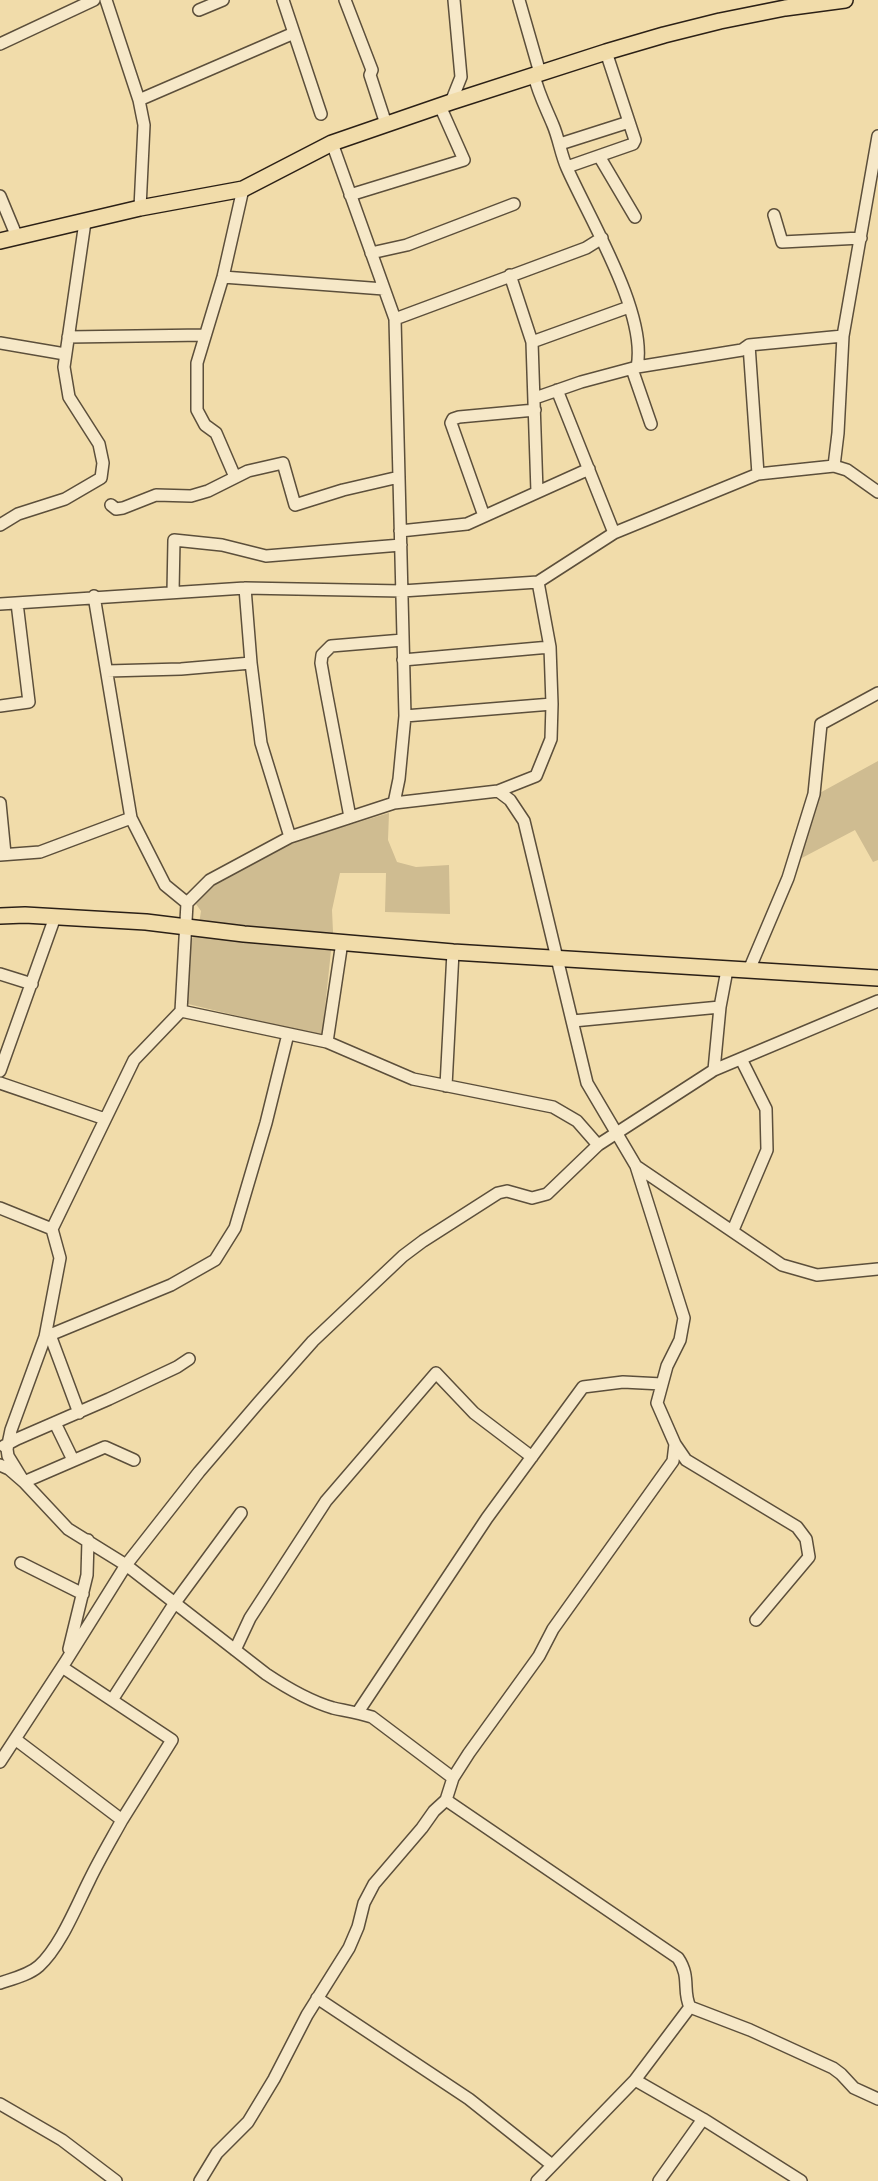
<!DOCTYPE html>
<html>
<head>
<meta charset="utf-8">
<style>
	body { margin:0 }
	canvas { display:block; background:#f1dcaa }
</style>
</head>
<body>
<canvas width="878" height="2181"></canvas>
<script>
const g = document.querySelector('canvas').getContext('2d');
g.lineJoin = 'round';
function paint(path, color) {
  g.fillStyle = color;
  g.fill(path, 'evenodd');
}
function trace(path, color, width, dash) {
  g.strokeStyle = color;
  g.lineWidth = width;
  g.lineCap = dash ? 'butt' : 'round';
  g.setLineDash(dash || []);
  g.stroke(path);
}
paint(new Path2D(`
	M878 761V860L873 862 855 830 798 860 816 795Z
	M389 813 388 840 397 862 416 867 449 865 450 914 385 912 386 873H340L332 910 333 932 322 1036 188 1004V944L198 931 201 911 196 904 214 884 292 842Z`), '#cfbc91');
const minor = new Path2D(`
	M106 0 139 100 144 125 140 208
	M283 0 321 114
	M345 0 372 70 370 75 386 124
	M519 0 540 73
	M199 10 223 0
	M0 44 94 0
	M534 75C538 93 546 108 553 125 559 139 561 155 567 168 589 218 648 314 637 367
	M139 100 294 33
	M451 102 461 77 454 0
	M332 143 395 319 405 716 399 779 394 803
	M560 144 629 122
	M599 156 635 217
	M567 167 633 144 635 140 606 52
	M350 195 464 160 440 106
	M0 196 17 237
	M774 215 782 242 861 238
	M371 253 407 245 514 204
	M510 275 532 342 537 492
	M223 277 384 289
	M395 319 586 248 602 238
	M68 337 205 335
	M532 342 629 307
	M0 343 65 354
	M749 345 758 474
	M632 369 651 424
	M557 390 614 533
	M535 398 581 382 637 367 742 350 749 345 843 336
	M834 466 838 433 843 336 878 136
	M235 477 216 433 205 425 197 410V363L223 277 243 189
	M111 505 116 509 123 508 156 495 191 496 208 491 248 471 283 463 295 505 343 490 399 477
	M484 516 451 423 453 419 459 417 535 410
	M0 525 18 514 65 499 101 478 103 463 99 444 69 397 64 367 85 222
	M400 531 467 524 589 469
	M245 588 251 663 261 743 290 837
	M173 592 174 540 222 545 266 556 401 545
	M94 596 131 818 165 885 187 903
	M0 604 245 588 402 591 538 582 614 533 758 474 834 466 847 470 878 492
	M403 660 550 647
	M107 671 181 669 251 663
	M0 706 29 702 17 603
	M405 716 552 704
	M498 791 536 776 551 739 552 704 550 647 538 582
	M0 803 5 854
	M350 817 326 691 321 663 322 655 331 646 403 640
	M0 855 40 852 131 818
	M749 970 788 878 814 794 821 724 878 693
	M0 974 32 984
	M181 1011 327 1042 413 1079 553 1107 577 1121 598 1145
	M573 1021 720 1007
	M327 1042 342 942
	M714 1070 720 1007 727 970
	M0 1071 55 917
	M0 1083 105 1119
	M446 1086 453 952
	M0 1208 52 1229
	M733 1230 767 1150 766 1109 741 1059
	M50 1335 79 1413
	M45 1337 171 1285 215 1260 235 1228 266 1123 288 1034
	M55 1423 73 1460
	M675 1444 686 1460 797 1527 806 1539 809 1557 756 1620
	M4 1446 17 1439 109 1399 177 1367 189 1359
	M0 1465 9 1469 24 1482 68 1529 126 1565 266 1674C287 1688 309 1701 333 1708 347 1711 359 1713 372 1717L453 1778
	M24 1482 8 1456 7 1449 11 1430 45 1337 60 1258 52 1229 134 1060 181 1011 187 903 210 880 290 837 394 803 498 791 510 800 524 821 587 1083 636 1166 782 1265 817 1275 878 1269
	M24 1482 105 1447 134 1460
	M21 1563 83 1594
	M69 1649 87 1575 88 1540
	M235 1650 250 1618 326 1501 436 1373 474 1413 532 1457
	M112 1700 174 1604 241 1513
	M358 1712 487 1518 583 1387 623 1382 662 1384
	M15 1739 122 1820 172 1740 62 1667
	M0 1762 66 1661 126 1565 199 1472 259 1402 313 1341 403 1256 423 1241 498 1193 507 1191 532 1198 547 1194 598 1145 714 1070 878 1001
	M446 1800 678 1958C691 1977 682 1991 690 2007L750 2030 833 2068 841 2074 854 2088 878 2099
	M0 1983C12 1979 29 1975 39 1966 60 1947 76 1907 89 1881 99 1860 111 1840 122 1820
	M317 1998 469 2099 552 2165
	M635 2080 703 2119 659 2181
	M0 2104 62 2140 116 2181
	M703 2119 801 2181
	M200 2181 217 2153 248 2122 274 2079 307 2015 349 1948 358 1927 364 1903 374 1884 422 1828 434 1811 446 1800 453 1778 469 1753 539 1656 553 1629 673 1461 675 1444 657 1403 667 1366 680 1340 684 1318 636 1166
	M537 2181 635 2080 690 2007`);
const major = new Path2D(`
	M0 241 140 208 243 189 332 143 451 102 606 52 664 35 720 21 785 8 845 0
	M0 916 25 915 146 922 244 934 453 952 878 978`);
trace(minor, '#5c4f3b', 14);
trace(major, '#2b2016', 18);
trace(minor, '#f6e8c8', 11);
trace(major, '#f1dcaa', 15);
</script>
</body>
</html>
